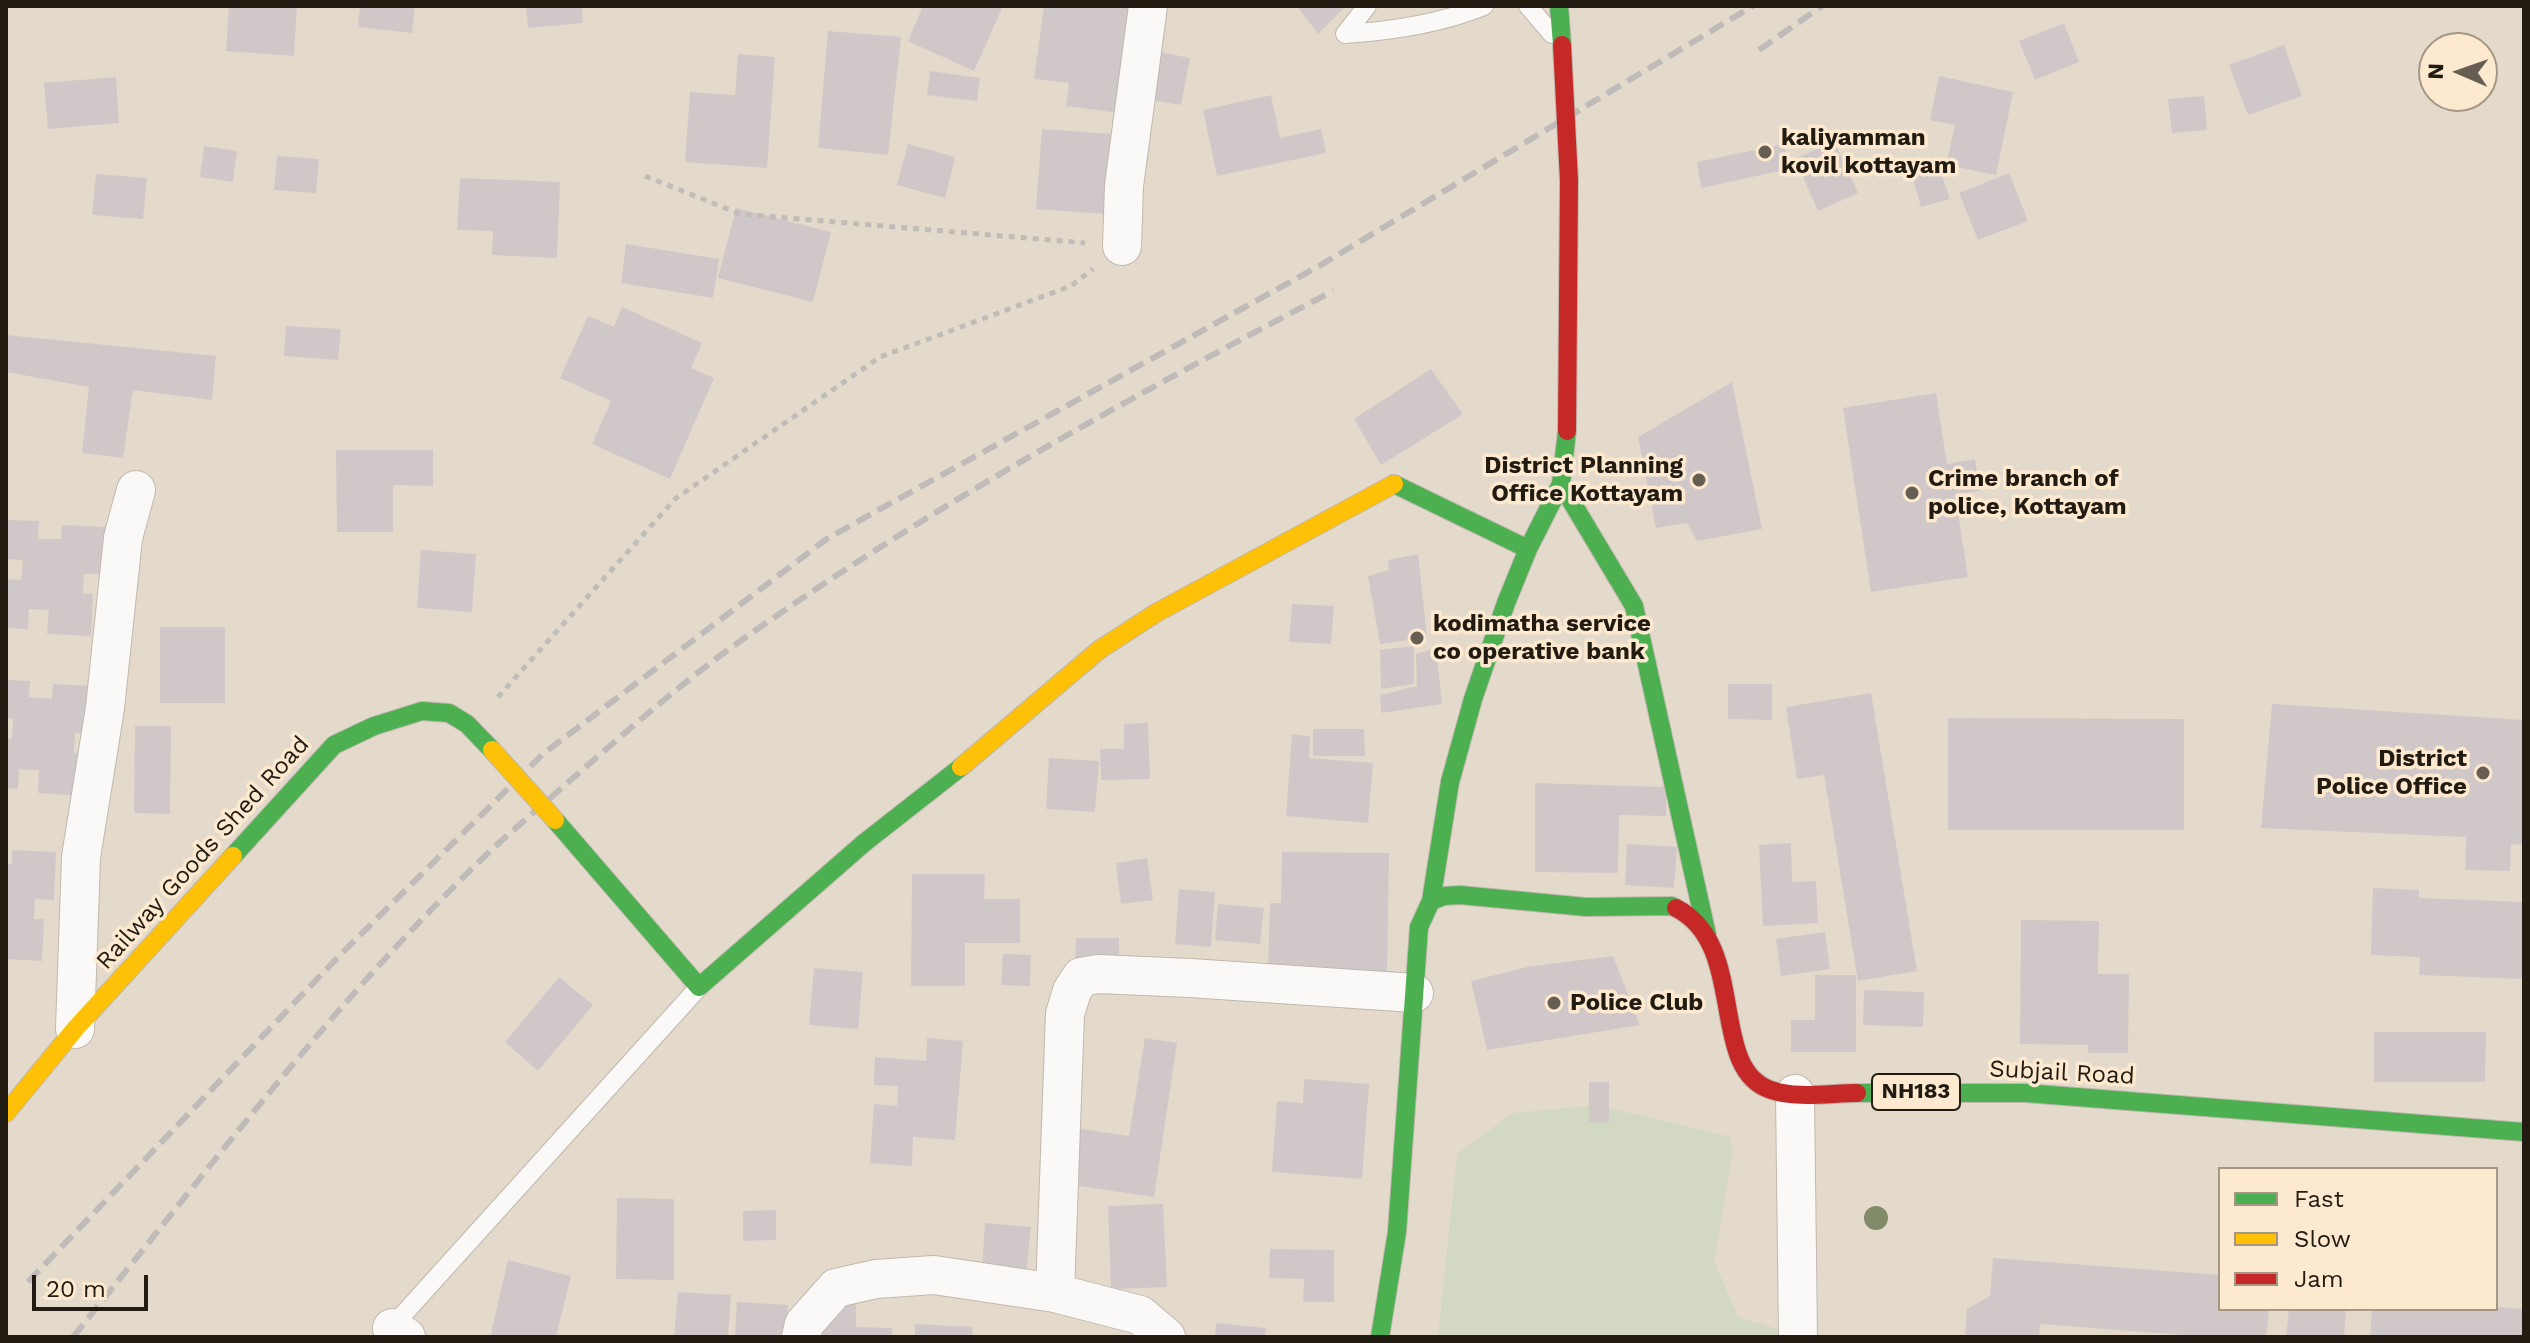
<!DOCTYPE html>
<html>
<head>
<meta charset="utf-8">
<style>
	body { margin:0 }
	#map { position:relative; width:2530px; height:1343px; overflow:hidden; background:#e4dacc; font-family:"Work Sans",sans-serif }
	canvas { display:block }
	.frame { position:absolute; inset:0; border:8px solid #221b12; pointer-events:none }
	.legend { position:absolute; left:2218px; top:1167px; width:280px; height:144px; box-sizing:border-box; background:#fce9cf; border:2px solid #a59783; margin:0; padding:10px 14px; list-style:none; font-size:24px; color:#221b12 }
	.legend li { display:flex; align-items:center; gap:16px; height:40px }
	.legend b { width:40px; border:2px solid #a59783 }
	.north { position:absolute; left:2418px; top:32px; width:80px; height:80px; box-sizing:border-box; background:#fce9cf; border:2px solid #a59783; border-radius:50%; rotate:272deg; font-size:22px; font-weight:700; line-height:32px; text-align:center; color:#221b12 }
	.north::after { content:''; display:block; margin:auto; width:28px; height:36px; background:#665e53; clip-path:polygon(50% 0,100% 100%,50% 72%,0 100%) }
	.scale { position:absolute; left:32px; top:1275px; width:116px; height:36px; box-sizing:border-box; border:4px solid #221b12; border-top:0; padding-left:10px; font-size:24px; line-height:28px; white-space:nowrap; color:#221b12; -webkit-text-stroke:6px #fce9cf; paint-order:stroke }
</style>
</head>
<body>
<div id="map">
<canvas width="2530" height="1343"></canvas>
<div class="frame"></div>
<ul class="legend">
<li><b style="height:10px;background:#4caf50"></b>Fast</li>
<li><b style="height:10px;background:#ffc107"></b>Slow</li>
<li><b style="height:10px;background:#c62828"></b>Jam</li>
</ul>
<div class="north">N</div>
<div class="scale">20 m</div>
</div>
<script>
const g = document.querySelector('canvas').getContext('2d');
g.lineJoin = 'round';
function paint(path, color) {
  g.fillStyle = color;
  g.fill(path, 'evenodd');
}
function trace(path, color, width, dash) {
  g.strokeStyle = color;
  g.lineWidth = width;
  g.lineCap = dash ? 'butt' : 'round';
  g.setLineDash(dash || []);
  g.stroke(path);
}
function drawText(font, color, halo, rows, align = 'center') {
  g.font = font + ' "Work Sans",sans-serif';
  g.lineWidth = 7;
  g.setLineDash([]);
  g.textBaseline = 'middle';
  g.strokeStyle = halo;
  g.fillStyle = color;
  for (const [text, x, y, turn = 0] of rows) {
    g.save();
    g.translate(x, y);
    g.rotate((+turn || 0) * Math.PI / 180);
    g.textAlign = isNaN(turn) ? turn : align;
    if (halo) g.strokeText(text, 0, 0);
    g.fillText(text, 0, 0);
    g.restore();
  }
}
paint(new Path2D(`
	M1597 1105 1731 1137 1733 1151 1714 1261 1738 1317 1805 1337H1438L1457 1154 1513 1113Z`), '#d3d8c3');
paint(new Path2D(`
	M229 6H297L294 56 226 51Z
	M360 6H415L412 33 358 27Z
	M526 6H582L583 23 528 28Z
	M923 6H1003L974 71 908 41Z
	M1044 6H1134L1120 113 1066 106 1069 83 1034 79Z
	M1297 6H1346L1318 34Z
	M2064 23 2079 62 2035 80 2019 41Z
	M828 31 901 37 888 155 818 148Z
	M2284 45 2302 96 2248 115 2229 65Z
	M1160 52 1190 58 1181 105 1151 100Z
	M738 54 775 57 767 168 685 162 690 92 735 95Z
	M930 71 980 78 977 101 927 95Z
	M1939 76 2013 92 1996 175 1946 165 1955 125 1930 120Z
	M116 77 119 123 48 129 44 83Z
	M1271 95 1280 138 1321 129 1326 153 1217 176 1203 110Z
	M2204 96 2207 130 2172 133 2168 99Z
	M1042 129 1111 134 1105 214 1036 209Z
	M1834 141 1858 193 1818 211 1795 159Z
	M908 144 955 157 945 198 897 185Z
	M1784 144 1789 169 1701 188 1697 162Z
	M204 146 237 151 233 182 200 177Z
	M277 156 319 159 316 193 274 190Z
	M1938 163 1950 199 1921 207 1911 172Z
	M2009 173 2028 221 1978 240 1959 193Z
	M96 174 147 178 143 219 92 215Z
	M460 178 560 182 557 258 492 255 493 231 457 230Z
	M736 208 831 232 813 302 718 278Z
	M626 244 719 259 713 298 621 283Z
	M622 307 702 343 691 368 714 378 670 479 592 444 611 401 560 378 588 316 614 327Z
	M286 326 341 329 338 360 284 356Z
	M6 335 216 356 212 400 133 390 123 458 82 453 89 387 6 372Z
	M1431 369 1463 414 1381 465 1354 419Z
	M1732 382 1762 529 1697 541 1687 523 1656 528 1638 437Z
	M1936 393 1947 464 1975 459 1980 491 1955 494 1968 577 1871 592 1843 408Z
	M336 450H433V486L393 485V532H337Z
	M6 520 39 521 38 539H61L62 525 106 527 104 574H84L83 594H93L91 636 47 634 49 610 29 609 28 629 6 628V579L21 580 23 560 6 559Z
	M421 550 476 554 472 612 417 608Z
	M1418 554 1427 638 1380 644 1368 576 1389 570 1388 560Z
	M1292 604 1334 606 1331 644 1289 642Z
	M160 627H225V703H160Z
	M1414 646V684L1381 689 1380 650Z
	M1436 648 1442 704 1381 713 1380 695 1417 686 1416 654Z
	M6 680 30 681 29 697 52 699 53 684 96 686 94 734 75 733 74 753H84L82 796 38 793 39 770 19 769 18 789 6 788V739H12L13 719 6 718Z
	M1728 684H1772V720L1728 719Z
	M1871 693 1917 971 1858 981 1824 775 1797 779 1786 707Z
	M2272 704 2524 720V845L2511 844 2510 871 2465 870 2466 837 2261 828Z
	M1948 718 2184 719V830H1948Z
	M1148 723 1150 779 1101 780 1100 749H1124V724Z
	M135 726H171L170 814 134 813Z
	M1313 729H1364L1365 756H1313Z
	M1292 734 1310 736 1309 758 1373 763 1368 823 1286 816Z
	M1049 758 1099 761 1095 812 1046 809Z
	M1535 783 1666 787V816L1619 815 1618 873 1535 872Z
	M1791 843 1792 882 1816 881 1818 923 1763 926 1759 845Z
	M1627 844 1677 847 1674 888 1625 885Z
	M12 850 56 852 54 900 35 899 34 919H44L42 961 6 959V864H12Z
	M1282 852 1389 853 1387 974 1268 972 1270 903H1281Z
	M1147 858 1153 900 1121 904 1116 863Z
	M912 874H985L984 899H1020V943H965V986H911Z
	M2373 888 2419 890V898L2524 902V979L2419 975 2420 957 2371 955Z
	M1179 889 1215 892 1211 947 1175 944Z
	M1218 904 1264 908 1260 944 1215 940Z
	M2021 920 2099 921 2098 974H2129L2128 1053H2088V1045L2020 1044Z
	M1825 932 1830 969 1781 976 1776 939Z
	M1076 938H1119V965H1075Z
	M1003 954 1031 955 1030 986 1001 985Z
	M1613 956 1640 1025 1487 1050 1471 981 1527 967Z
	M814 968 863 972 858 1029 809 1025Z
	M1815 975H1856V1052H1791V1020H1815Z
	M559 977 593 1005 538 1071 505 1042Z
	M1864 990 1924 992 1923 1027 1863 1025Z
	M2374 1032H2486L2485 1082H2374Z
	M927 1038 963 1041 955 1140 913 1137 912 1166 870 1163 874 1104 897 1106 898 1086 874 1085 875 1057 926 1061Z
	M1145 1038 1177 1043 1154 1197 1066 1184 1075 1128 1129 1136Z
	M1304 1079 1369 1084 1362 1179 1272 1172 1277 1101 1303 1103Z
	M1589 1082H1609V1122H1589Z
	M617 1198 674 1199V1280L616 1279Z
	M1163 1204 1167 1287 1111 1289 1108 1206Z
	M776 1210V1240L743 1241V1211Z
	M985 1223 1031 1227 1026 1275 982 1271Z
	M1270 1249 1334 1250V1302H1303L1304 1279 1269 1278Z
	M1993 1258 2220 1275V1309H2269L2266 1337H2210L2040 1324 2039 1337H1965L1967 1309 1990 1296Z
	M508 1260 571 1276 556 1337H490Z
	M678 1292 731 1295 728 1337H674Z
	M823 1293 856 1294V1327L892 1328V1337H823Z
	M737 1302 788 1305 786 1337H735Z
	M2496 1307 2524 1309V1337H2370L2372 1309Z
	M2289 1309H2346L2344 1337H2286Z
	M1216 1323 1266 1328 1265 1337H1215Z
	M915 1324 973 1327 972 1337H915Z`), '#d0c8c8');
const lane = new Path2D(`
	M1367 6 1345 34C1392 31 1440 24 1484 6
	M1528 6 1552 34
	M390 1329 699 987`);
const street = new Path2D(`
	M1122 246 1124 186 1148 6
	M75 1029 81 857 105 708 123 538 136 490
	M1795 1094 1798 1337
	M1055 1293 1065 1014 1072 991 1081 977 1098 974 1190 978 1414 993
	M392 1328 406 1337
	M801 1337 804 1324 836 1288 876 1279 934 1275 1055 1293 1140 1315 1166 1337`);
const fast = new Path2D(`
	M1559 6 1562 45
	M1394 484 1528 549
	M1561 484 1634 606 1707 935
	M555 820 699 987 864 843 961 767
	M233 856 334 745 374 726 422 711 449 713 467 724 492 750
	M1431 901 1450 782 1473 699 1506 603 1528 549 1561 484 1567 431
	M1857 1093H2025L2524 1132
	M1380 1337 1397 1232 1419 927 1431 901 1444 896 1460 895 1586 907 1672 906 1676 908`);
const slow = new Path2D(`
	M961 767 1099 650 1156 613 1394 484
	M6 1113 75 1029 233 856`);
const jam = new Path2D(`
	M1676 908C1749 945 1707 1069 1771 1090 1797 1099 1830 1093 1857 1093`);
trace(lane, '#c0b8ae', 20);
trace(street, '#c0b8ae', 40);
trace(fast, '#c0b8ae', 20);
trace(slow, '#c0b8ae', 20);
trace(jam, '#c0b8ae', 20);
trace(new Path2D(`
	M645 176 740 214 1085 243
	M498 697 675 499 880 357 1071 286 1093 269`), '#c0bcb7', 5, [6, 6]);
trace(lane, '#fbf9f7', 18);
trace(street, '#fbf9f7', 38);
trace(fast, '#4caf50', 18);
trace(slow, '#ffc107', 18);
trace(jam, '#c62828', 18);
trace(new Path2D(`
	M1759 50 1822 6
	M28 1282 341 954 543 754 828 538 1319 266 1753 6
	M73 1337C205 1174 332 1003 484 857 510 832 538 809 565 785 619 738 674 689 732 647 922 511 1127 399 1333 291`), '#bebbb8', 6, [16, 8]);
const slowBridge = new Path2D(`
	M492 750 555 820`);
const jamBridge = new Path2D(`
	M1562 45 1569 180 1567 431`);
trace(slowBridge, '#c0b8ae', 20, []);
trace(jamBridge, '#c0b8ae', 20, []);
trace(slowBridge, '#ffc107', 18);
trace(jamBridge, '#c62828', 18);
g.fillStyle = '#818b6a';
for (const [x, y] of [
	[1876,1218]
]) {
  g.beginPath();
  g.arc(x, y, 12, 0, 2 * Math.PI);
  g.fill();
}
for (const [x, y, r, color] of [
	[1765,152,8,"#665e53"],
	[1699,480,8,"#665e53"],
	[1912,493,8,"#665e53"],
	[1417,638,8,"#665e53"],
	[2483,773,8,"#665e53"],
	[1554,1003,8,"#665e53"]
]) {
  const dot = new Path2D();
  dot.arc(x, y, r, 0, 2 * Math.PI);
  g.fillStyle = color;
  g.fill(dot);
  trace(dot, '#fce9cf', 3);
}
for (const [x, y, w] of [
	[1916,1092,88]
]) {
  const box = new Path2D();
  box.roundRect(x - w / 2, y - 18, w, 36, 6);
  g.fillStyle = '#fce9cf';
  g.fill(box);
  trace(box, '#221b12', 2);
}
drawText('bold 22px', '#221b12', null, [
	["NH183",1916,1092]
]);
drawText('bold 24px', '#221b12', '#fce9cf', [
	["kaliyamman",1781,138],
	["kovil kottayam",1781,166],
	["District Planning",1683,466,"right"],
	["Office Kottayam",1683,494,"right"],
	["Crime branch of",1928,479],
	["police, Kottayam",1928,507],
	["kodimatha service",1433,624],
	["co operative bank",1433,652],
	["District",2467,759,"right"],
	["Police Office",2467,787,"right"],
	["Police Club",1570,1003]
], 'left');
drawText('24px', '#221b12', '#fce9cf', [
	["Railway Goods Shed Road",203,853,-48],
	["Subjail Road",2062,1073,3]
]);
</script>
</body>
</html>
